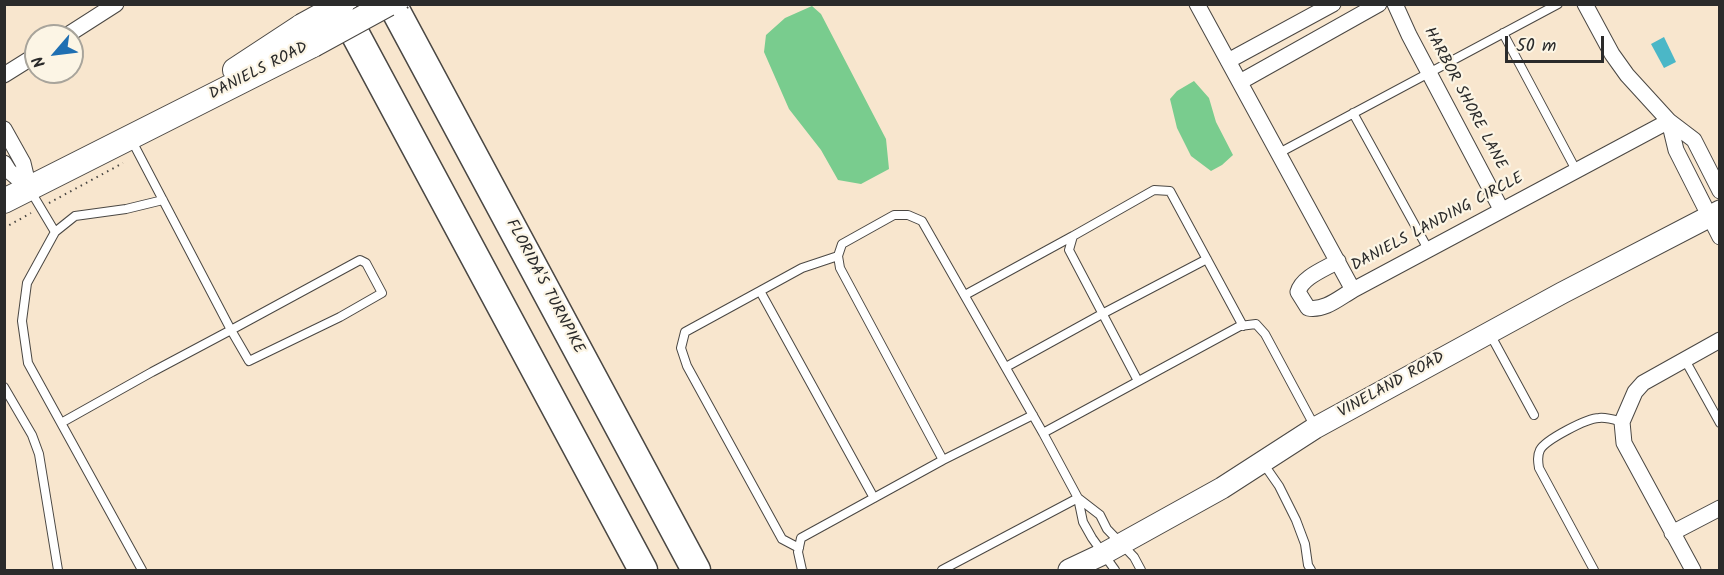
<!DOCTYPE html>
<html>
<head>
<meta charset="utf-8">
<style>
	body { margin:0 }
	#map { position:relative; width:1724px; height:575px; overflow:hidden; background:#f8e6ce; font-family:Kalam,sans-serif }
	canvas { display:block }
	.frame { position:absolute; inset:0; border:6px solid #2b2b2b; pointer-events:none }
	.north { position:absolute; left:24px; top:24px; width:60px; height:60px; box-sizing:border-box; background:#fcf5e5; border:2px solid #a8a49b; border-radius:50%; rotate:242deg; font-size:16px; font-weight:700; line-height:24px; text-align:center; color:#2b2b2b }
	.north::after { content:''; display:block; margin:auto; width:21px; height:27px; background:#1f6fb2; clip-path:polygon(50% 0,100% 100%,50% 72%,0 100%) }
	.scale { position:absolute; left:1505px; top:36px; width:99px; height:27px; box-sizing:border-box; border:3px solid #2b2b2b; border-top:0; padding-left:8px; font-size:18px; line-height:21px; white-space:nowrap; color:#2b2b2b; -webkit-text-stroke:4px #fcf5e5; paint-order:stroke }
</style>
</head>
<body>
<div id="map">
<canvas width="1724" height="575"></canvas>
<div class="frame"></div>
<div class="north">N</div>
<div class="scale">50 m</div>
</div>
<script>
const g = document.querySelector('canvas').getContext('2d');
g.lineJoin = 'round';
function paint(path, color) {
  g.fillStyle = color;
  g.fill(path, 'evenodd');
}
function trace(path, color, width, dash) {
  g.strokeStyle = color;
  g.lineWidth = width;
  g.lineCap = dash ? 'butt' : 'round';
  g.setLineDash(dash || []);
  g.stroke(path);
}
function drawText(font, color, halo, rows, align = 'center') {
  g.font = font + ' Kalam,sans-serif';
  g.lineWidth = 4.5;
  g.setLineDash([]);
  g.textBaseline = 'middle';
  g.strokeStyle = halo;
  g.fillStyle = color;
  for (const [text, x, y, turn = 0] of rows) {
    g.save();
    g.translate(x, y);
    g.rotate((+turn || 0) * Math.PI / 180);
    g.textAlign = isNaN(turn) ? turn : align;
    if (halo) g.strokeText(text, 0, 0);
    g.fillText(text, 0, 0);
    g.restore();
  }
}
paint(new Path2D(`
	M812 6 821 14 886 139 889 169 861 184 838 180 821 150 789 109 764 52 766 35 785 18Z
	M1194 81 1209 98 1216 122 1233 155 1222 165 1211 171 1191 156 1177 128 1170 99 1177 91Z`), '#79cc8e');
paint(new Path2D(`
	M1664 37 1676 62 1664 68 1651 44Z`), '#4bb7c7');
const service = new Path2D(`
	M1503 33 1576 170
	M1353 113 1428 249
	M1279 153 1558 4
	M30 190 55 232 27 283 22 321 28 363 142 570
	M55 232 75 216 126 209 163 200
	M360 260 366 263 382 293 340 317 249 361 231 330Z
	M760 291 802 268 838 256
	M965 295 1073 236
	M1490 334 1534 415
	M1685 360 1720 423
	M1006 367 1102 314 1207 259
	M1138 381 1069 250 1073 236 1154 190 1170 191 1243 326
	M4 387 32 435 39 454 58 570
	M61 423 152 372 231 330 132 141
	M1043 433 1240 326 1256 324 1265 334 1315 427
	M943 460 840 268 838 256 842 244 894 215H908L922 221 1043 433 1078 498 1083 522 1092 538 1115 570
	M1263 463 1279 486 1296 520 1305 544 1308 565 1311 570
	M1078 498 1100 515 1107 529 1134 557 1141 570
	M799 548 782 539 687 366 681 348 685 332 760 291 874 498
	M802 570 798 552 801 538 943 460 1033 415
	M942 570 1078 498
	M1594 570 1539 468C1538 462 1537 456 1540 450 1545 440 1587 418 1599 418 1606 417 1615 420 1622 422`);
const minor = new Path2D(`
	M1197 4 1353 290 1669 121
	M1395 4 1409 35 1501 209
	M1585 4 1612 54 1627 75 1669 121 1694 140 1720 191
	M66 36 116 4
	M1228 61 1333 4
	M4 75 36 55
	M1240 82 1379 4
	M1669 121 1676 150 1720 237
	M4 129 23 163 29 188
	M4 163 9 171 29 188
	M1338 261C1325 269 1302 277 1298 292L1308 308C1325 311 1339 298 1353 290
	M1672 533 1720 508
	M1693 570 1624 443 1622 422 1635 392 1643 383 1720 340`);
const secondary = new Path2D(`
	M1069 570 1103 554 1222 488 1315 428 1562 293 1720 211`);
const primary = new Path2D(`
	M235 70 302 26
	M4 201 313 45`);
const motorway = new Path2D(`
	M339 4 643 570
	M392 4 696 570`);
trace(service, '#4a4743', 10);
trace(minor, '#4a4743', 17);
trace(secondary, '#4a4743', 23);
trace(primary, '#4a4743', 26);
trace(motorway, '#4a4743', 31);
trace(new Path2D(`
	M49 203 123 163
	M4 228 31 213`), '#4a4743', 2, [1.5, 4.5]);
trace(service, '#fff', 8);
trace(minor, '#fff', 15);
trace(secondary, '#fff', 21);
trace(primary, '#fff', 24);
trace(motorway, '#fff', 28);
const primaryBridge = new Path2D(`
	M302 26 342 4
	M313 45 388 4`);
trace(primaryBridge, '#4a4743', 26, []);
trace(new Path2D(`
	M407 8 413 4`), '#4a4743', 2, [1.5, 4.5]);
trace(primaryBridge, '#fff', 24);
drawText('16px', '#2b2b2b', '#fcf5e5', [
	["DANIELS ROAD",259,72,-27],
	["HARBOR SHORE LANE",1464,99,62],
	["DANIELS LANDING CIRCLE",1438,223,-28],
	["FLORIDA'S TURNPIKE",544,287,62],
	["VINELAND ROAD",1392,386,-29]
]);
</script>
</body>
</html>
